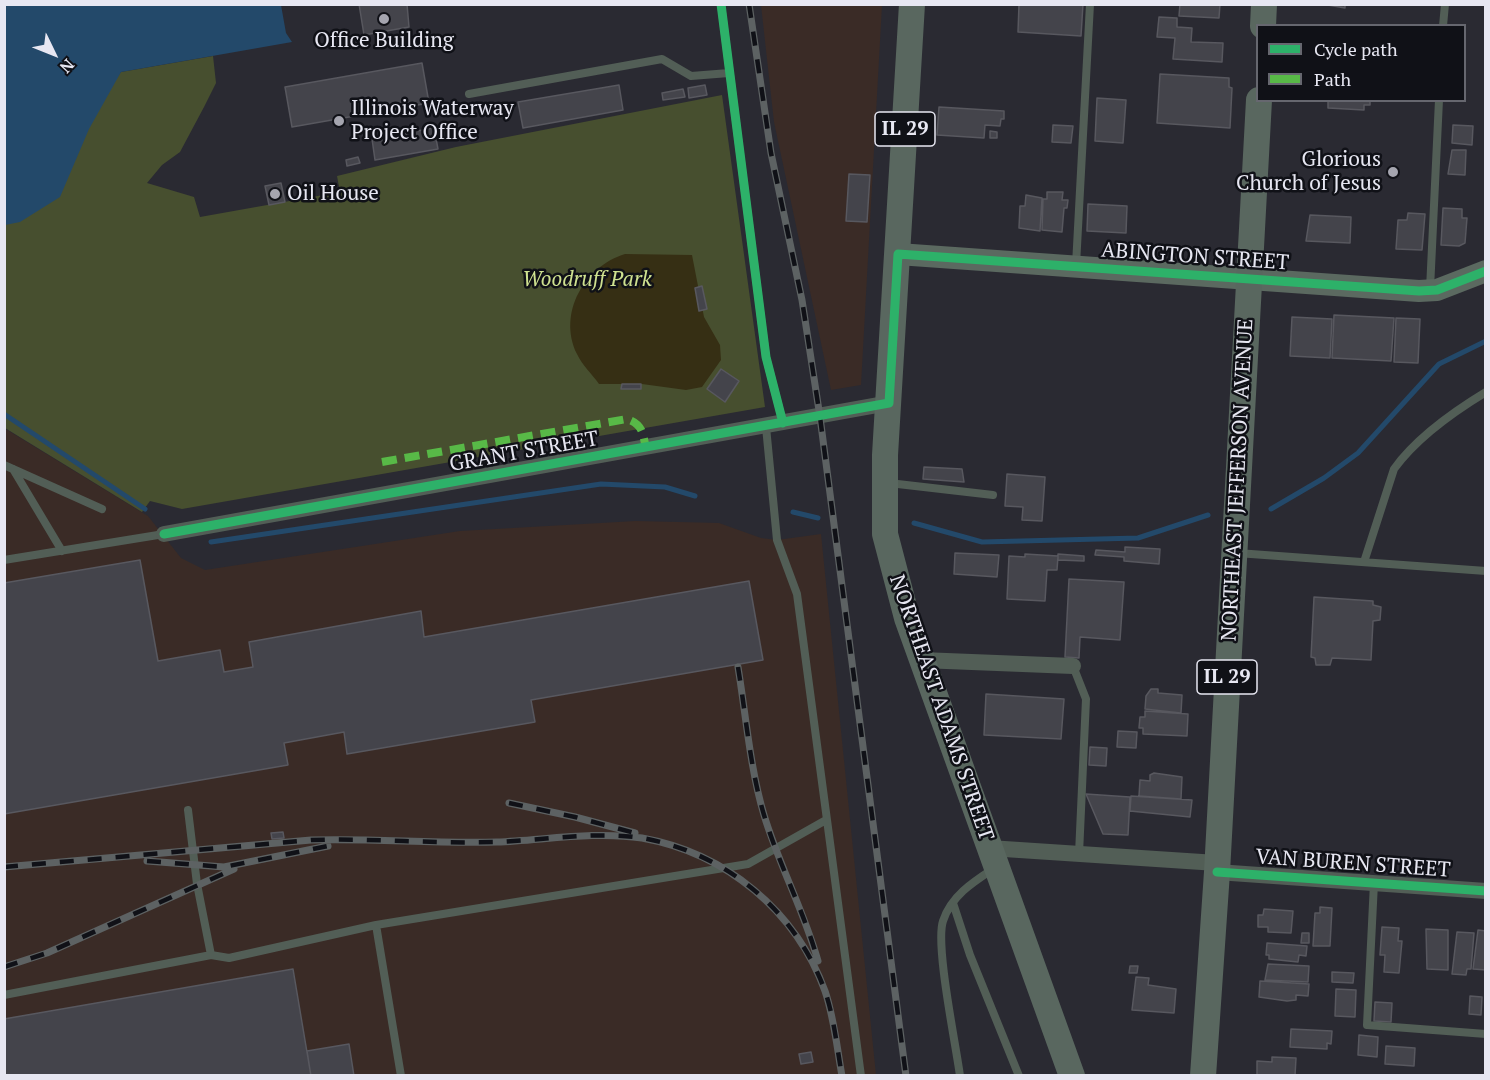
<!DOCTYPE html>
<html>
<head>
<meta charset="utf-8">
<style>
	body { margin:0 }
	#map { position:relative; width:1490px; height:1080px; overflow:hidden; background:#2a2a32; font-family:"PT Serif",serif }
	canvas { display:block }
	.frame { position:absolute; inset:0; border:6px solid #e7e7f2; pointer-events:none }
	.legend { position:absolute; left:1256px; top:24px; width:210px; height:78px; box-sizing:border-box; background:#101117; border:2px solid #66676f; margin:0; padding:8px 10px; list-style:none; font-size:18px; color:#e7e7f2 }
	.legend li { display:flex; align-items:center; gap:12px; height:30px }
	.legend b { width:30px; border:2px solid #66676f }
	.north { position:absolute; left:24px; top:24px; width:60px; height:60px; -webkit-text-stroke:4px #101117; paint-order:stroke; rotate:133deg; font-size:16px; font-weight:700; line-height:24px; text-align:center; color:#e7e7f2 }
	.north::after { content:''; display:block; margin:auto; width:21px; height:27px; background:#e7e7f2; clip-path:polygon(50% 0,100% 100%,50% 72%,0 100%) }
</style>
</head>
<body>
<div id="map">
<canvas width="1490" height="1080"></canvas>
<div class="frame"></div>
<ul class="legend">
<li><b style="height:8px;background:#2db169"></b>Cycle path</li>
<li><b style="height:8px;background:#58b947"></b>Path</li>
</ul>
<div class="north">N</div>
</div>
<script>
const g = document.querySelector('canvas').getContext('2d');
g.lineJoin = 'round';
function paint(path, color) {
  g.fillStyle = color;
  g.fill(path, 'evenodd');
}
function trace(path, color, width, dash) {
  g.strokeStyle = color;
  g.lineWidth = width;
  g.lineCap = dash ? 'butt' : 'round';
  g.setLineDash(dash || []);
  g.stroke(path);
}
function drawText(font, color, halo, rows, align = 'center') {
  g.font = font + ' "PT Serif",serif';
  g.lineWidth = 5;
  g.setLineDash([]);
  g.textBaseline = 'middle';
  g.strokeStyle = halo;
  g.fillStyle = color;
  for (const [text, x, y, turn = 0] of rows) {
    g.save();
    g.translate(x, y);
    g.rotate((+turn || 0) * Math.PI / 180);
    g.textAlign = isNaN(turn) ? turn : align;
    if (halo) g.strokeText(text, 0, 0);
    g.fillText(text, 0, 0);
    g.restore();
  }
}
paint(new Path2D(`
	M761 5H882L861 385 831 390 774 122Z
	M4 428 148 516 181 558 205 570 460 531 636 521 719 523 761 538 777 540 821 534 876 1075H5Z`), '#3a2b26');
paint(new Path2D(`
	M213 56 216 83 204 107 180 152 162 165 147 183 194 197 200 217 340 192 337 176 456 147 722 95 765 407 182 509 150 501 142 512 5 428 4 215 121 72Z`), '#474f2f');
paint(new Path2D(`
	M625 254 692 255 704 317 720 345 721 360 702 387 686 390 642 384H599C592 374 582 365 577 354 557 313 585 266 625 254Z`), '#362f14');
paint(new Path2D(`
	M4 5H281L286 33 292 42 121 72 89 129 60 197 20 222 5 225Z`), '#23496a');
trace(new Path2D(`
	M4 414 145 509
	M1271 509 1324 478 1358 453 1439 364 1486 341
	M793 512 818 518
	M914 523 982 542 1138 538 1208 515
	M211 542 601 484 665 487 695 496`), '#23496a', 5);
const building = new Path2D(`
	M359 4H407L409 27 364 35Z
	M1019 4H1083L1081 36 1018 32Z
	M1180 4H1220L1219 18 1179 16Z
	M1322 4H1345V8Z
	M1159 17 1177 18V27L1192 28 1191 42 1223 43 1222 62 1173 59 1175 38 1157 37Z
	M422 63 429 103 292 127 285 87Z
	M1160 74 1229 78V87L1232 88 1230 128 1157 123Z
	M619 85 623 110 523 128 518 102Z
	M705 85 707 95 689 98 688 88Z
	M683 89 685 97 663 100 662 93Z
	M1097 98 1126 100 1123 143 1095 141Z
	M1328 100H1370V105H1364V110L1328 108Z
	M939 107 1004 111V119H1001L1000 126 985 125 984 138 937 135Z
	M1053 125 1073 126 1071 143 1052 142Z
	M1453 125 1473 126 1472 145 1452 143Z
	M434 128 438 149 375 160 372 139Z
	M990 131 997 132V138H990Z
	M1452 150H1466L1465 175 1448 174Z
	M358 157 360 163 347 166 346 160Z
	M849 174 870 175 867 222 846 221Z
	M281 183 285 202 269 205 265 186Z
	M1047 192H1063L1062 200H1068L1067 208H1064L1062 232 1042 230 1043 199H1047Z
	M1026 195 1042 198 1040 231 1019 228 1020 206H1025Z
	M1088 204 1127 206 1126 233 1087 231Z
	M1443 208 1462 209V218H1467L1465 243 1459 246 1441 245Z
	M1408 213 1425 214 1422 250 1396 249 1398 220H1407Z
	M1310 215 1351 217 1350 243 1306 241Z
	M702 286 707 309 699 311 695 288Z
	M1334 315 1394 318 1391 361 1332 358Z
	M1292 317 1332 319 1330 358 1290 356Z
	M1396 318 1420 319 1418 363 1394 362Z
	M721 369 739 381 725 402 707 389Z
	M622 384H641V389H621Z
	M924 467 962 469 964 482 923 479Z
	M1007 474 1045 477 1042 521 1022 520 1023 507 1005 506Z
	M1125 547 1160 549 1159 564 1124 561V557L1095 555 1096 550 1125 552Z
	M955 553 999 555 997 577 954 574Z
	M1025 554 1058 556 1057 570H1047L1045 601 1007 599 1009 556 1025 557Z
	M1058 554 1084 556V561L1058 560Z
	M140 560 158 661 220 650 224 672 253 667 249 642 421 611 424 637 749 581 763 660 531 700 535 722 347 754 344 732 284 743 288 765 4 814V583Z
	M1069 579 1124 582 1120 640 1080 637 1079 658 1065 657Z
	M1314 597 1373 601V605L1381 607 1380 620 1373 621 1371 660 1332 658 1330 665H1316L1315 658 1311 657Z
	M1151 689H1158V693L1182 695 1181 713 1145 709 1146 696Z
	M986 694 1064 699 1061 739 984 735Z
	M1145 711 1188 714 1187 736 1143 734V728H1139L1140 717H1145Z
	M1118 731 1137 732 1136 748 1117 747Z
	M1090 747 1107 748 1106 766 1089 765Z
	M1154 773 1182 777 1181 799 1139 796 1140 780 1150 781V775Z
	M1086 794 1130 797 1128 835 1103 834Z
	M1131 796 1192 800 1190 817 1130 811Z
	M283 832 284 838 272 839 271 833Z
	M1320 907 1332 908 1330 946H1313L1315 913H1320Z
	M1264 909 1293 911 1291 933 1268 932V927H1258V915H1263Z
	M1382 927 1399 928 1398 941H1402L1399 973 1384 972 1385 955H1380Z
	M1426 929 1448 930V970L1427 969Z
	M1478 930 1486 931V970L1473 969Z
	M1457 932 1474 933 1471 969H1467L1466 975 1452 974Z
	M1302 933H1309V943H1301Z
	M1267 943 1307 946 1306 956 1299 955 1298 962 1269 959V955H1266Z
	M1268 964 1309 966 1308 982 1265 980Z
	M1130 966H1138L1137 973H1129Z
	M293 969 311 1076H4V1019Z
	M1332 972 1354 973 1353 983 1332 982Z
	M1136 977 1149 978 1148 985 1176 989 1174 1013 1132 1010Z
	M1260 981 1309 984 1308 996 1296 995V1000L1287 1001 1259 997Z
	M1336 989 1356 990 1355 1017 1335 1016Z
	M1470 996 1482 997 1481 1015 1469 1014Z
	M1375 1002 1392 1003 1391 1022 1374 1021Z
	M1291 1029 1332 1031 1331 1044 1327 1043V1049L1290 1047Z
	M1359 1035 1378 1037 1377 1057 1358 1055Z
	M349 1044 354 1076H311L307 1051Z
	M1386 1046 1415 1048 1414 1066 1385 1064Z
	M811 1052 813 1062 801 1064 799 1054Z
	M1272 1057 1296 1058 1295 1076H1257V1061L1272 1062Z`);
paint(building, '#44444b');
trace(building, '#58585f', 1.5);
trace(new Path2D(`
	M721 4 766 357 783 423
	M1443 26 1445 4
	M469 94 662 59 691 76 729 73
	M1076 265 1090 4
	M1430 289 1439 100
	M766 427 777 540 797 594 861 1076
	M4 465 102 509
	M13 469 62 551
	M889 483 993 495
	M1237 553 1486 571
	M4 560 164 534
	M1364 562 1394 469C1417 437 1453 412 1486 392
	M1073 666 1086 699 1079 854
	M188 810 197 884 211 955 229 958 376 925
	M1374 883 1367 1025 1486 1034
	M953 903 970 955 1019 1076
	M4 995 211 955
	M401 1076 376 925 748 864 826 820
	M960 1076C956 1045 935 945 943 921 951 896 973 882 993 869`), '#525e56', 8);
trace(new Path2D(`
	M164 534 889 403
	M921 660 1073 666
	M989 848 1217 863
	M1217 872 1486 891`), '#525e56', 16);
trace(new Path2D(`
	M898 254 1419 291 1437 290 1486 271`), '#5b6960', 22);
trace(new Path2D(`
	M912 4 885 455V534L907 618 1072 1076
	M1263 26 1264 4
	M1203 1076 1217 872 1259 100`), '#59675f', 26);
const rail = new Path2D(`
	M749 4 771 153 802 300 820 417 906 1076
	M738 667C746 716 750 768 764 815 779 865 804 911 818 961
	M509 803 575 817 635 833
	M147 861 224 867 328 846
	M4 867 311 840C373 838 435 844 497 842 545 840 595 831 642 838 726 853 796 911 825 991 834 1017 837 1048 842 1076
	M4 967 47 953 234 869`);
trace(rail, '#5d6263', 7);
trace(rail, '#101117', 4.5, [14]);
trace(new Path2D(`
	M382 462 627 419C643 424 643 434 646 449`), '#58b947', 8, [15, 8]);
trace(new Path2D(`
	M721 4 766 357 783 423
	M164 534 889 403 898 254 1419 291 1437 290 1486 271
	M1217 872 1486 891`), '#2db169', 9);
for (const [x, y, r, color] of [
	[384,19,6,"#a5a5af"],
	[339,121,6,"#a5a5af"],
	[1393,172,6,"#a5a5af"],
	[275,194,6,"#a5a5af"]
]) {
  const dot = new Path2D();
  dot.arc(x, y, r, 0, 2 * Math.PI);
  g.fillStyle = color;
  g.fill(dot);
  trace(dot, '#101117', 2);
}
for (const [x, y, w] of [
	[905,129,60],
	[1227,677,60]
]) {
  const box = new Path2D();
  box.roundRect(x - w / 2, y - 17, w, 34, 4.5);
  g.fillStyle = '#101117';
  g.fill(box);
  trace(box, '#e7e7f2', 1.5);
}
drawText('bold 20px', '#e7e7f2', null, [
	["IL 29",905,129],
	["IL 29",1227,677]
]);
drawText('21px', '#e7e7f2', '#101117', [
	["Office Building",384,41,"center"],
	["Illinois Waterway",351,109],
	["Project Office",351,133],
	["Glorious",1381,160,"right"],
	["Church of Jesus",1381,184,"right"],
	["Oil House",287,194]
], 'left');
drawText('21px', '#e7e7f2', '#101117', [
	["ABINGTON STREET",1195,257,4],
	["GRANT STREET",524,452,-10],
	["NORTHEAST JEFFERSON AVENUE",1238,480,-87],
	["NORTHEAST ADAMS STREET",941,708,71],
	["VAN BUREN STREET",1353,864,4]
]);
drawText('italic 21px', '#cfe290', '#101117', [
	["Woodruff Park",587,280]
]);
</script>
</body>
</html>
